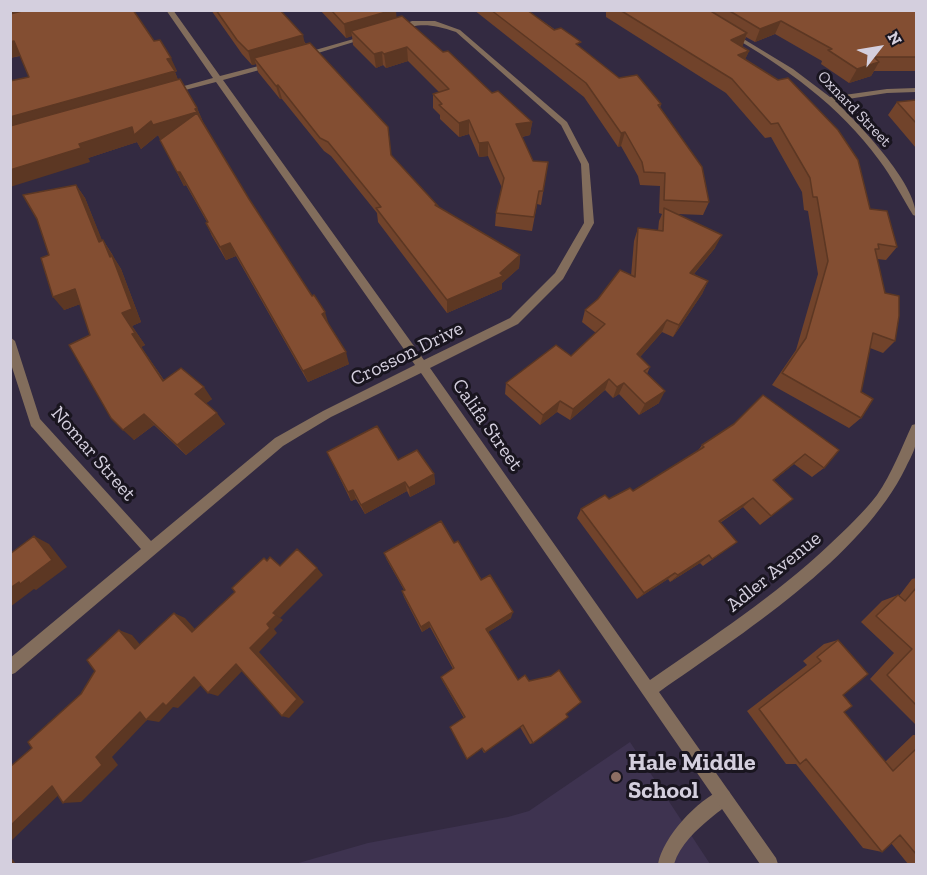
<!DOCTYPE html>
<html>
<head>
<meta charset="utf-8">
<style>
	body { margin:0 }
	#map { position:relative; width:927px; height:875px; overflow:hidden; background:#332a41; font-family:"Zilla Slab",serif }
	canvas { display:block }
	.frame { position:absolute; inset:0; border:12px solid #d4cfde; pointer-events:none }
	.north { position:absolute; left:849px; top:18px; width:60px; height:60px; -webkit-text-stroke:4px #19151f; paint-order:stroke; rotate:59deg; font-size:16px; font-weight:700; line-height:24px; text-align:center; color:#d4cfde }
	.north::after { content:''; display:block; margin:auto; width:21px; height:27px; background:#d4cfde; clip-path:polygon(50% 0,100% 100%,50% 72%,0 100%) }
</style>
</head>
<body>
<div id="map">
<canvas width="927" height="875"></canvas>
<div class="frame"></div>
<div class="north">N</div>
</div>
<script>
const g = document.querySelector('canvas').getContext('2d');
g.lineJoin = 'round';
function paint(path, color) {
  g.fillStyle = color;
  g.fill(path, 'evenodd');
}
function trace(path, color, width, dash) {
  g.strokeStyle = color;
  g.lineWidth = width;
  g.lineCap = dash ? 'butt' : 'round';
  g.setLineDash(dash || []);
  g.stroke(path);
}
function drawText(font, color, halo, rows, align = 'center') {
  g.font = font + ' "Zilla Slab",serif';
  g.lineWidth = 6;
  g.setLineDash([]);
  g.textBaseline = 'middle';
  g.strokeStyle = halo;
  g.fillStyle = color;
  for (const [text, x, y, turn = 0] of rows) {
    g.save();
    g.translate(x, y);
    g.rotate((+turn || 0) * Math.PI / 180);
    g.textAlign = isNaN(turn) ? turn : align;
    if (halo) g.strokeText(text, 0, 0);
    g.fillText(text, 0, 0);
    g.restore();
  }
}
paint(new Path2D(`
	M630 742 710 864H295L368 843 508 817 529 811Z`), '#3e3350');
paint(new Path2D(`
	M723 789 729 791 731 797C728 806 719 811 712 817 696 830 680 845 674 864H658C663 837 697 800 723 789Z`), '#826d5c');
paint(new Path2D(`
	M166 10H173L220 76 274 62V66L223 80 424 360 510 318 555 273 584 223 581 164 561 125 456 32C432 24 421 23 397 30L394 28 412 21H435L460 30 567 122 589 164 594 223 563 279 518 324 430 368 650 680C712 637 775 596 829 545 846 529 863 513 877 495 892 473 901 449 912 425L916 424C916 430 917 437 916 442 915 451 909 460 906 467 862 558 740 635 659 692L776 858 778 864H760L421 373 331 417 283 446 15 673 10 675V658L141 549 31 426 10 361V337L15 341 40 419 151 541 275 438 323 411 415 365 216 82 166 95V91L213 78Z
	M728 32H732L793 69 830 97 887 89 916 88V92L887 93 835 101C859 124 916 183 916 216L913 215C902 197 892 177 879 160 840 106 785 67 728 34Z
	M364 36 370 37 305 57 298 55Z`), '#826d5c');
paint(new Path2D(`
	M10 10 154 41 177 71 175 72 178 80 197 108 203 122 249 199 329 325 349 364 308 382 236 256 226 260 212 236 206 223 207 222 186 185 184 186 160 140 161 139H160L158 135 141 149 137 142 88 158 90 162 29 77 20 56 10 58Z
	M211 10H280L391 155 438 206V207L520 255 519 268 502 283V289L447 313 378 222 377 213 331 156 324 151 282 99H280L258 72 256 64 252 65 242 54Z
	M320 10H396V18L443 52 492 93 532 122 530 135 522 137 533 161 548 162 541 205 537 204 532 231 495 226 496 213 502 188 488 156 479 157 469 134 459 137 440 119V115L433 108V94L439 92 408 61 386 68 383 65 376 68 353 45 352 36 346 38Z
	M474 10H527L580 47 619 78 661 104 660 108 709 202 703 215 678 214 715 248 694 274 708 281 702 294 673 337 662 332 640 357 650 367 647 374 659 403 639 415 619 394 613 398 605 390 570 420 557 412 540 425 505 394 506 383 571 356 596 333 582 322 585 310 631 276 634 241 638 228 658 231 659 221 662 214 659 213 660 186 640 185 638 176 621 146 618 147 584 97Z
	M606 10H916V71H874L871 76 849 83 821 64 822 61 775 34 755 42 746 37 742 47 749 51 745 59 870 209 897 247 886 260 877 259 895 341 883 353 870 348 861 392V418L849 428 772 385 796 350 818 274 808 211 804 210 802 192 771 137 765 138 726 93 606 17Z
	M916 100V148L888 115 897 102Z
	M76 185 85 198 102 241 103 240 112 254 114 258 121 269 141 322 132 326 145 345 141 347 164 380 212 399 206 403 225 424 186 455 154 425 134 440 90 335 80 304 64 310 49 255Z
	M763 395 824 468 812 477 794 464 774 480 793 499 760 525 743 507 720 523 737 542 703 566 700 563 670 582 668 579 637 599 577 518 581 509 633 491 697 452 702 445 734 424Z
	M327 452 398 460 434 474 435 484 410 497 407 491 365 514 356 499 351 501Z
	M454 543 511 618 488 632 518 680 529 681 566 714 533 743 530 744 520 727 484 753 442 680 441 677 453 669 430 627 422 632 404 597 402 591 404 590 387 560 384 553Z
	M916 578V725L870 679 894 653 861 622 882 601 898 595 899 596 912 579Z
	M838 640 844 712 885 762 913 735H916V864H908L891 843 882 852 863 848 796 764H786L747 711 807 665 803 661 824 644Z`), '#71432b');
paint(new Path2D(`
	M10 10H53L10 22Z
	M393 10H396L397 23 351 31 352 36 346 38 344 24Z
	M781 21 775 34 755 42 760 29Z
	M747 33 742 47 731 40Z
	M303 35 306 49 254 58 256 64 252 65 248 51Z
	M14 41 22 55 10 58V42Z
	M407 47 408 61 386 68 384 54Z
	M749 51 743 64 738 55Z
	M382 52 383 65 376 68 374 54Z
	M171 58 177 71 175 72 180 85 10 134V117Z
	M879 62 871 76 849 83 857 69Z
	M278 85 282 99H280L276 86Z
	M197 108 203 122 202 126 160 139 153 125Z
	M469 120V134L459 137V123Z
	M151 121 158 135 141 149 137 142 88 158 90 162 10 187V170L79 144Z
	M532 122 530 135 515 138 516 124Z
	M625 132 621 146 618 147 621 133Z
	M488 142V156L479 157V143Z
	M177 172H180L186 185 184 186Z
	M76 185 85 198 108 255 99 242Z
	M722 235 715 248 684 286 690 273Z
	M103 240 121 269 141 322 132 326 145 345 141 347 172 393 163 381 132 334 122 313 110 257Z
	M230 243 236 256 226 260 220 247Z
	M520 255 519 268 502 283V289L447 313V300L500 273Z
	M708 281 702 294 673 337 679 325Z
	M75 289 86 302 64 310 53 297Z
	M325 312 329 325 322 314Z
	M667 320 662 332 632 366 637 354Z
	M346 352 349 364 308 382 303 371Z
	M609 379 605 390 570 420 573 409Z
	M624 383 619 394 613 398 617 387Z
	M204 387 212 399 204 405 195 394Z
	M665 391 659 403 639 415 645 404Z
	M560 401 557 412 540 425 543 415Z
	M217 413 225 424 186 455 177 445Z
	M144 414 154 425 134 440 123 430Z
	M805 454 794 464 763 489 773 480Z
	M434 474 435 484 410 497 409 488Z
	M405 482 407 491 365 514 361 505Z
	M353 490 356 499 351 501 348 492Z
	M753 498 743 507 710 529 719 521Z
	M34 536 49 544 67 567 36 590 34 589 10 607V588Z
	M709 555 700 563 670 582 678 575Z
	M317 568 323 575 280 618 273 613Z
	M675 573 668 579 637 599 644 593Z
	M513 612 511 618 485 634 486 629Z
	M174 613 185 618 202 637 192 632Z
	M276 615 283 620 274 629 277 633 259 652 304 702 289 718 282 716 250 648 267 624Z
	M429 622 430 627 422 632 421 627Z
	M119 630 132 635 148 654 135 649Z
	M236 664 245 668 218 696 208 693Z
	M194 677 205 681 178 708 173 707 159 722 147 720 112 757 118 765 81 802 63 803 96 757 140 712 163 703Z
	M69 785 10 842V826L52 786Z
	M10 856 16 864H10Z`), '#5c3723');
const building = new Path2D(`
	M26 10H133L154 41 160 40 171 58 167 59 175 71 10 117V81L29 77 14 41 10 42V14Z
	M216 10H280L303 35 248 51 237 40Z
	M331 10H393L344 24Z
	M491 10H527L554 30 561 28 581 42 576 44 619 78 637 75 661 104 658 105 702 167 709 202 664 200 665 173 644 172 642 162 625 132 621 133 586 83Z
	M620 10H709L747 33 731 40 749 51 738 55 778 80 788 78 838 130 858 160 870 209 887 211 897 247 878 244 879 249H875L885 293 899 296V316L895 341 873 333 861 392 873 399 861 418 782 373 806 338 828 261 817 197H813L810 178 778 123 771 124 732 79Z
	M728 10H916V57H874L879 62 857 69 828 50 832 49 781 21 760 29Z
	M402 16 443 52 448 51 492 93 498 91 532 122 516 124 533 161 548 162 543 191H539L534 217 496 213 504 178 488 142 479 143 469 120 459 123 439 105 442 104 433 94 449 89 407 47 384 54 382 52 374 54 351 31Z
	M310 43 388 127 391 155 438 206 435 205 520 255 500 273 503 276 447 300 376 208 381 207 328 142 320 138 278 85 276 86 254 58Z
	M180 79 197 108 195 109 197 112 153 125 151 121 134 135 132 127 79 144 81 148 10 170V126Z
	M916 100V123L897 102Z
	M197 113 249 199 312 296 314 295 325 312 322 314 346 352 303 371 230 243 220 247 206 223 208 222 180 172H177L160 140Z
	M76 185 99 242 103 240 110 257 112 256 132 309 122 313 135 333 132 334 163 381 181 368 204 387 195 394 217 413 177 445 144 414 123 430 111 418 69 345 90 335 75 289 53 297 41 258 49 255 37 219 23 195Z
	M664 208 722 235 690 273 708 281 679 325 667 320 637 354 650 367 644 371 665 391 645 404 624 383 617 387 609 379 573 409 560 401 543 415 506 383 556 345 571 356 605 324 585 310 598 299 620 270 635 277 638 228 663 231Z
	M763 395 839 450 824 468 805 454 773 480 793 499 771 516 753 498 719 521 737 542 712 559 709 555 678 575 675 573 644 593 581 509 605 495 609 499 630 488 633 491 704 447 702 445 734 424Z
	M377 426 398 460 417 450 434 474 409 488 405 482 361 505 353 490 348 492 327 452Z
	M441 521 454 543 458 541 481 580 490 575 513 612 486 629 518 680 525 675 529 681 551 676 559 670 581 702 566 714 568 717 533 743 523 725 485 752 482 748 467 759 450 727 465 717 441 677 454 668 429 622 421 627 402 591 405 590 384 553Z
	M34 536 52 560 20 584 19 582 10 588V554Z
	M297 549 317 568 273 613 276 615 267 624 270 628 250 648 297 699 282 716 236 664 208 693 194 677 166 706 163 703 146 720 140 712 96 757 102 765 63 803 52 786 10 826V767L32 748 28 742 81 694 95 671 87 660 119 630 135 649 174 613 192 632 235 592 232 588 264 558 267 561 270 557 280 566Z
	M916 588V705L887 675 912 649 876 616 898 595 905 601Z
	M838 640 868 674 843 695 852 706 844 712 893 771 916 749V854L900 835 882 852 806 759 800 764 759 709 821 661 817 657Z`);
paint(building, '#834e32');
trace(building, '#5c3723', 1.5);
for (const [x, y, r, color] of [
	[616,777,6,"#8d6e63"]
]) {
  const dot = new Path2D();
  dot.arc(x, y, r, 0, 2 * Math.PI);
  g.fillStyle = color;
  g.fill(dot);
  trace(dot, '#19151f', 2);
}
drawText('16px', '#d4cfde', '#19151f', [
	["Oxnard Street",854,109,46]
]);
drawText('20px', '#d4cfde', '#19151f', [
	["Crosson Drive",407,354,-26],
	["Califa Street",487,425,55],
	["Nomar Street",93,454,49],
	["Adler Avenue",774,572,-39]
]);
drawText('bold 24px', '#d4cfde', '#19151f', [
	["Hale Middle",628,763],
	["School",628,791]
], 'left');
</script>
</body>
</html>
